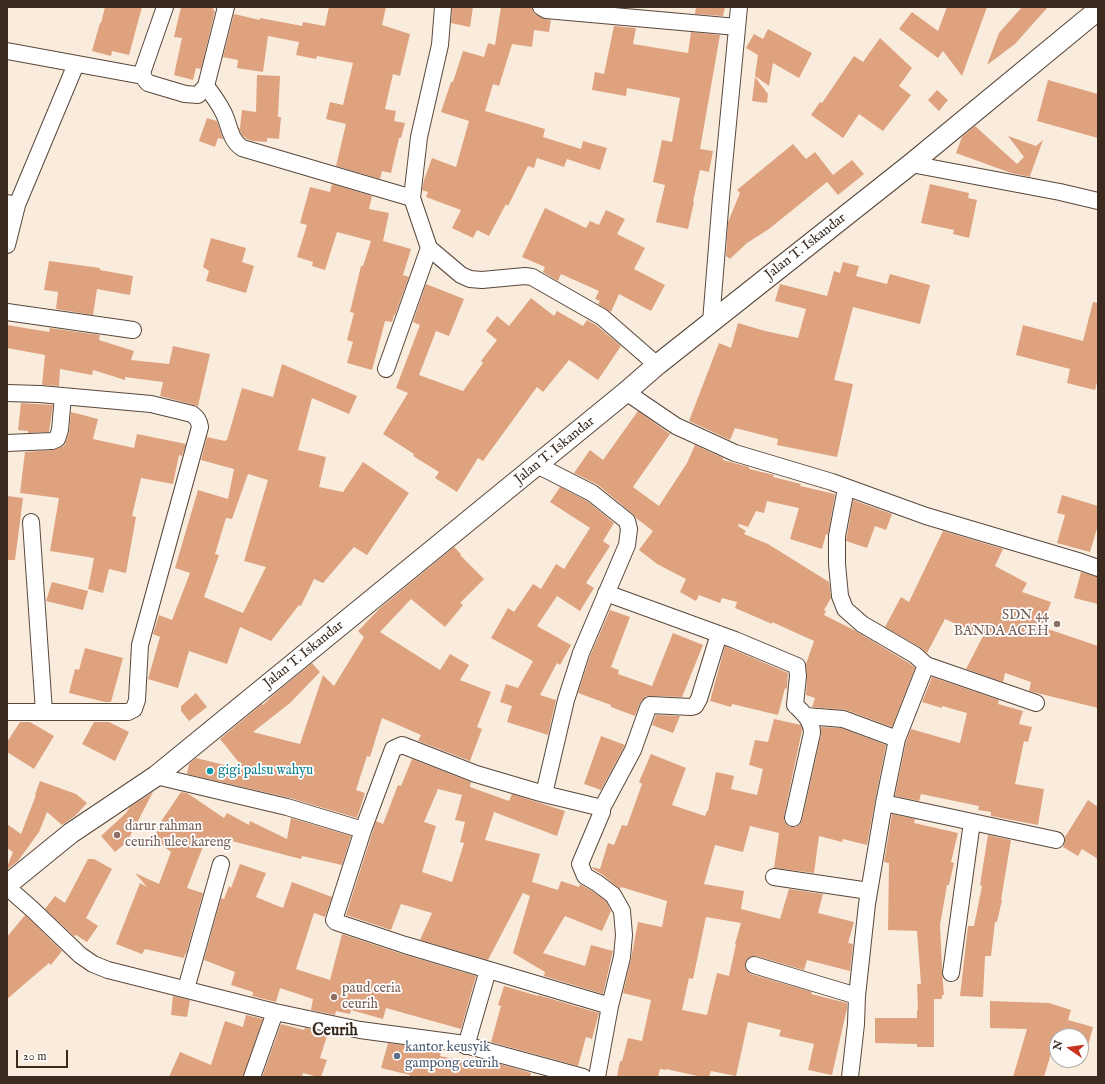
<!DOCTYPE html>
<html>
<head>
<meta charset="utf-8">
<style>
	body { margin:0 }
	#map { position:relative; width:1105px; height:1084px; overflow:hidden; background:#f9ecdd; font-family:"IM FELL English",serif }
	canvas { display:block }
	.frame { position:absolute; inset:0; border:8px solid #3b2a1e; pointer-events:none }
	.north { position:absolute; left:1049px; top:1028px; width:40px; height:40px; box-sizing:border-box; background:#fff; border:1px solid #b1aaa5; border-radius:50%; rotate:283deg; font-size:11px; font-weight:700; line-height:16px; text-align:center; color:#3b2a1e }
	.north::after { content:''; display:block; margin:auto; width:14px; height:18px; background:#c8321e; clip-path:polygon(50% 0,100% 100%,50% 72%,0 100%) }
	.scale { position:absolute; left:16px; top:1050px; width:52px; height:18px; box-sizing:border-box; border:2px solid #3b2a1e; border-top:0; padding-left:5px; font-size:12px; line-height:14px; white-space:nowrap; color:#3b2a1e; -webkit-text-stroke:3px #fff; paint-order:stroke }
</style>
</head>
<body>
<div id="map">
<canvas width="1105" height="1084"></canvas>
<div class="frame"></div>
<div class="north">N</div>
<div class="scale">20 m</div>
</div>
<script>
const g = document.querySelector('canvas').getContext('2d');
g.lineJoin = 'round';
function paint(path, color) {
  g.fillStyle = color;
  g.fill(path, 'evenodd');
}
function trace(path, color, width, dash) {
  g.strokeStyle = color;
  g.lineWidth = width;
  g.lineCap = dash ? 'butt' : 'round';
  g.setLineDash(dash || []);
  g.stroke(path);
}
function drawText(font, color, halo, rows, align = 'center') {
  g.font = font + ' "IM FELL English",serif';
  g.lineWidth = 3.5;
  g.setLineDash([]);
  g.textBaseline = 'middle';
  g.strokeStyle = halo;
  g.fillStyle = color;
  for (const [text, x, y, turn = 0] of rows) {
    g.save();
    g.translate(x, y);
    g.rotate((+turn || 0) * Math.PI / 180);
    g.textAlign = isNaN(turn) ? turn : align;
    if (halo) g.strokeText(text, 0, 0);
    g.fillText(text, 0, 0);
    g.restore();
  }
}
paint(new Path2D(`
	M105 7H142L129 55 112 51 111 56 92 51 100 23H101Z
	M181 7H214L213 10 215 11 201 69 196 68 193 80 174 75 182 38 174 37Z
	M329 7H386L382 25 410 34 400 76 393 74 385 109 396 111 394 121 405 123 401 138H399L391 173 382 171 380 179 336 166 346 124 326 119 330 102 343 105 353 63 317 56 316 59 296 55 299 42 268 36 263 72 237 68 238 60 223 57 234 14 260 20V18L302 26 303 22 325 26Z
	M452 7H473L470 27 451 23Z
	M501 7H524L532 8 533 12 536 15 545 19 551 20 549 32 534 30 532 47 512 44 499 86 493 84 485 111 545 129 543 137 581 149 583 141 607 148 600 170 567 159 564 167 537 158 534 168 528 166 508 206 506 204 489 236 477 230 473 238 452 228 461 210 426 197 428 192 422 190 424 180 432 158 456 167 469 121 441 112 451 82H453L463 51 484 57 488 43 495 45Z
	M696 7H725L723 16 695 14Z
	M947 7H987L962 76 943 51 938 58 899 29 912 12 938 31Z
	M1022 7H1048L1015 44 987 65 999 33Z
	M614 26 636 28 633 44 688 53 691 32 720 35 700 149 713 151 709 172 700 170 693 202H694L688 229 656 222 665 185 653 182 662 140 672 142 680 98 627 88 626 96 592 90 595 72 604 74Z
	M768 29 812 53 799 78 773 63 769 86 755 76 758 55 746 48 754 34 763 39Z
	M880 38 912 68 899 86 911 95 883 131 859 114 843 138 811 115 820 102 822 103 854 56 863 62Z
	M257 75 280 76 278 117H281L279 139 267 138V142L253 141 247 139 242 135 239 128H240L242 110 256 112Z
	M755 77 768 94 767 103 752 101Z
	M1048 80 1098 94V138L1037 121Z
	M937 90 948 100 939 111 928 100Z
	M207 118 217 121 223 139 218 138 215 147 199 141Z
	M975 126 1017 164 1024 157 1008 136 1036 146 1043 140 1030 176 1031 177 1011 173 956 153 962 137Z
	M793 144 806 159 815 152 833 175 852 160 864 174 838 195 827 182 769 229 747 243 730 259 726 256 728 222 740 193 737 190Z
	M332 184 372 196 369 209 389 213 383 241 411 249 403 275 409 277 395 315H394L392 322 385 321 372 370 347 363 353 342 347 340 354 313 350 312 361 266H363L371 241 337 232 325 270 312 266 313 262 297 257 307 225 300 223 310 187 330 192Z
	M930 184 969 193 968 198 977 200 969 238 953 234 954 230 921 223Z
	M545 208 586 228 590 221 599 225 606 210 625 219 617 234 645 248 634 269 665 285 651 311 619 294 611 312 598 304 600 301 595 299 599 291 561 274 558 281 543 272 545 267 522 257Z
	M211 238 246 248 242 262 254 266 246 293 206 281 209 271 203 267Z
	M49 261 100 268V270L133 276 130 295 97 289 93 315 56 309 58 292 44 290Z
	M843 262 859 266 856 276 887 284 890 274 930 285 920 324 853 307 834 380 853 384 837 457 777 445 778 439 735 428 730 440 689 421 719 343 731 348 738 323 765 331 798 338 806 309 775 301 780 284 827 296 834 271 840 273Z
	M426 284 464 299 449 336 436 331 419 375 463 391 483 363 481 361 497 340 486 331 497 316 509 326 531 298 554 316 557 311 583 326 587 320 596 325 621 346 598 380 569 360 543 392 537 387 483 461 478 458 457 492 435 478 439 472 413 456 414 454 383 434 408 393 396 388 420 325 413 322Z
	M1093 302 1098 303V379L1095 390 1067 383 1070 369 1016 355 1023 325 1083 341Z
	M7 325 49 332 50 328 100 335 99 340 134 351 131 360 169 364 173 346 210 354 198 406 160 396 163 382 125 377V380L93 370 92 375 60 369 59 386 42 385 45 355 7 348Z
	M282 364 357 396 349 414 312 398 298 450 326 457 319 487 343 492 363 462 409 493 367 555 354 547 323 583 314 579 301 606 299 605 271 641 240 627 227 664 189 651 178 688 148 679 160 637 153 634 159 615 172 620 190 573 175 568 198 490 228 499 234 469 201 460 207 437 225 441 226 440H227L242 388 273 397ZM248 474 268 480 244 561 266 567 243 613 204 597 219 555 215 554 226 518 232 519Z
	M21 403 53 405 49 432 28 433V431L18 430Z
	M638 411 670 434 633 487 659 506 687 463 695 445 723 458V460L749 467V469L774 475 773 477 801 484 800 486 835 494 828 535 826 534 822 549 790 539 799 508 767 501 764 513 756 511 748 527 739 524 738 526 746 531 744 534 768 544 829 582 831 598 824 610 826 611 824 615 854 630 909 663 915 668 892 727 846 710 812 707 815 698 806 695 807 677 806 664 814 641 772 622V624L735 608 737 602 722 598 720 603 699 595 696 601 680 592 686 579 657 564 639 550 653 531 636 518 633 514 598 485 574 473 590 450 603 460Z
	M71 412 98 419 93 439 134 448 137 434 186 444 182 456 179 455 173 484 141 478 132 516 136 517 126 573 109 569 103 593 88 589 94 558 50 551 59 498 20 493 25 452 53 450 64 446 69 433Z
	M560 487 587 501 614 523 603 541 610 546 586 583 594 588 580 611 557 596 537 626 571 645 560 665 557 663 540 695 556 700 548 735 507 722 512 706 500 702 506 684 518 688 533 661 491 638 508 608 514 612 533 584 541 589 556 564 564 569 590 528 550 502Z
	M1062 495 1098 506V525L1090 552 1057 543 1065 515 1057 513Z
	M7 496 23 498 15 560H7Z
	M853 500 892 514 886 530 875 526 867 548 846 541Z
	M943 531 1003 549 995 566 1027 583 1022 592 1051 602 1042 627 1098 646V708L1029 691 1031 682 1005 673 1003 682 966 669 983 636 945 619 927 653 920 647 885 627 901 597 909 602Z
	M454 547 461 554 460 555 484 579 460 603 463 605 445 627 411 599 380 632 440 670 450 654 469 665 460 680 491 692 477 727 482 729 470 761 418 741 421 735 382 718 370 757 367 756 356 790 365 793 357 818 290 798 187 774 189 764 196 758 245 770 220 739 262 704 263 705 272 696 312 663 320 672 290 703 253 732 300 744 323 675 334 686 364 637 358 631 380 608Z
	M1081 572 1098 577V604L1074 598Z
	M52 582 88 591 83 610 46 601Z
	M610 610 630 617 611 667 619 670 618 674 652 686 673 633 703 645 682 697 650 696H646L640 703 635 716 611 707V705L578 693 590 656Z
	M725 646 788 673 787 689 785 688 778 715 732 704 731 707 710 701Z
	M85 648 123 658 111 702H105L69 693 75 669 79 670Z
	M932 677 999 700 998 704 1023 711 1019 724 1032 727 1028 742 1024 741 1015 784 1044 789 1038 825 991 816V812L978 810 979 806 921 794 919 801 895 796 906 742 911 729 960 743 967 713 942 706V708L922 702Z
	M196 693 207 707 189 721 181 711V706Z
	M656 715 680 716 673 733 652 725Z
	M774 719 801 725 802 730 784 816V821L787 825 791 827H796L800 824 802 820 821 735V727L841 728 886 745 875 801 867 845 843 839 842 842 819 836 814 873 774 868 779 833 750 826 743 852 715 845 704 884 744 891 741 909 780 919 789 889 823 894 818 913 854 922 848 943 853 944 850 971 807 960 804 970 756 956H752L748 958 745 963V967L747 971 751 974 812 992 811 994 847 1003V1008L832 1075 808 1070 814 1044 779 1036 781 1030 748 1022 736 1076 711 1071 709 1077H702L666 1069V1070L660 1069 658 1077H617L620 1061H622L628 1038 642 1041 651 1000 623 993 631 959 638 922 662 927 667 901 621 887 620 889 603 875 593 869 592 867 600 869 608 843 614 845 622 825 627 826 642 784 639 782 651 754 686 768 672 805 705 816 707 811H708L716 772 734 776 731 789 757 795 763 769 749 765 755 740 768 742ZM706 917 741 923 735 944H736L729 976 717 973 707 1015 682 1010 689 978 693 979Z
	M20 722H30L54 736 34 769 7 752V742Z
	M94 722H109L129 732 115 761 82 744Z
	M601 736 625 745 601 790 584 784Z
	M412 759 471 782 470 787 509 801 512 794 565 811 557 836 494 812 485 840 540 854 532 882 558 890 561 881 579 887 580 884 592 891 606 901 611 911 602 931 565 916 543 953 585 966 591 945 613 951 603 994 544 976 545 972 513 953 530 896 523 893 488 960 420 940 432 913 401 904 391 930 346 915 376 821 383 824 398 785 401 786ZM438 789 462 795 455 820 465 822 460 842 464 843 452 882 422 872 436 826 424 822Z
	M40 781 76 794 87 803 75 816 62 825 47 812 39 832 18 861 8 869 7 868V867L13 852 7 848V824L21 834 36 795H35Z
	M153 792 127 842 115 852 101 836 126 813 130 807Z
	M181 792 187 793 224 818 227 813 249 825 250 821 287 839 291 818 351 836 342 865 302 856 301 859 224 839 223 844 207 836 187 888 203 893 186 954H185L184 958 145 949 142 954 116 944 140 883 147 887 135 873 159 884 171 852 154 839 162 820Z
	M1088 800 1098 807V859L1082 849 1078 856 1063 847 1065 842V837Z
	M892 814 915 819 914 823 958 833 951 862 954 863 949 885H947L940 925 942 967V972L944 995H942V999H934V1047H917V1044L875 1043V1018H917V1010H918L917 984H921L917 931 888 930 889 863 884 862Z
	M988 835 1011 840 1001 900H1002L997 922H995L991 956H985L983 997 960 996 968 926H974L982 886 980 885Z
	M88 859H94L112 869 86 918 98 926 87 942 76 935 74 936 45 909 55 896 65 903Z
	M240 864 266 873 256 897 283 908 292 882 332 897 325 917 314 913 296 969 330 980 342 934 402 954 476 976 461 1029 386 1008 383 1019 351 1010 350 1014 336 1011 335 1015 311 1010 313 999 280 988 276 1002 252 996 253 992 231 985 235 972 204 960 221 898 224 899 229 886 231 888Z
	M25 915 62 951 51 965 49 963 7 999V937Z
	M504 986 538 996V995L599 1013 592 1039 586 1037 578 1066 491 1042 501 1006 498 1005Z
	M173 996 190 1000 187 1017 171 1015Z
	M990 1001 1049 1003 1071 1010 1068 1020 1093 1027 1087 1050 1081 1049V1036H1057V1041L1055 1040 1044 1077H1013L1027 1029 990 1028Z
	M246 1015 263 1019 243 1077H169L180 1052 211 1065 225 1021 243 1027Z
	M281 1024 304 1030 305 1028 328 1033 320 1058 327 1060 321 1077H318L303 1073 302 1077H262Z
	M388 1043 411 1046 441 1053 440 1056 480 1065 482 1059 531 1073 530 1077H410V1075L381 1068Z`), '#dea27f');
const minor = new Path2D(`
	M165 7 143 70C142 76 144 79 148 83L185 94 198 95 206 86 226 7
	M443 7 440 45 419 137 412 198 429 248 461 275 470 279 482 280 525 276 532 277 602 317 657 365
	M541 7 546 10 737 27
	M7 51 143 76
	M206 86C212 94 218 102 222 110 230 123 228 138 242 148L412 198
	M911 164 1060 192 1098 201
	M7 203 17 205 7 245
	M17 205 76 64
	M7 312 133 330
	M711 322 721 197 739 7
	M386 369 429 248
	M626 392 676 426 735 453 832 482 926 516 1081 562 1098 568
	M7 393 40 394 151 404 192 414C197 418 199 420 200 427L140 645 137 700 134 709 128 712H7
	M7 443 52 441 57 439 60 430 63 396
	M537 465 592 493 627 521 629 529 627 545 581 653 566 700 544 794
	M846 488 837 536V564L840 596 845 609 862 624 915 655 926 665 1036 703
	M31 522 44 712
	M606 593 735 640 797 666 798 676 795 705C803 713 812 720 812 733L793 818
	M806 716 843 719 897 739
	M156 776 287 807 363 830
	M884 803 1056 840
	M601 810 633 750 648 708 650 705 691 707 695 706 699 699 719 634
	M774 877 869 891
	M7 887 33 910 80 955 93 964 108 970 275 1012 360 1030 458 1043 583 1077
	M754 965 857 996
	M951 973 972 822
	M186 989 221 864
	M466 1046 488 970
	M252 1077 275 1012
	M597 1077 610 1006 622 957 624 935 622 911 613 895 597 883 585 876 580 864 602 812 598 807 544 794 476 774 402 745 393 749 363 830 335 917 334 920 336 922 405 945 610 1006
	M850 1077 856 1024 857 996 867 904 884 803 897 739 926 665`);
const tertiary = new Path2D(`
	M7 885 71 833 156 776 626 392 657 365 911 164 1098 10`);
trace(minor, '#58473b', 18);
trace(tertiary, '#58473b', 22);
trace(minor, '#fff', 16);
trace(tertiary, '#fff', 20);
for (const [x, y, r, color] of [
	[1057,624,4,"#8d6e63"],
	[210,771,4,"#0f9aa8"],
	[117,835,4,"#8d6e63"],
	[334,997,4,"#8d6e63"],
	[397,1056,4,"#5c6f8a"]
]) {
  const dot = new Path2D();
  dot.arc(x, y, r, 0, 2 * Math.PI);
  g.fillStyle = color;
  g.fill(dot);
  trace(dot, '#fff', 1.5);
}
drawText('14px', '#3b2a1e', '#fff', [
	["Jalan T. Iskandar",806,247,-38],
	["Jalan T. Iskandar",555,451,-39],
	["Jalan T. Iskandar",304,655,-39]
]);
drawText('14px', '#785e54', '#fff', [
	["SDN 44",1049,616,"right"],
	["BANDA ACEH",1049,632,"right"],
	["darur rahman",125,827],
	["ceurih ulee kareng",125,843],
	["paud ceria",342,989],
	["ceurih",342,1005]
], 'left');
drawText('14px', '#0d838f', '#fff', [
	["gigi palsu wahyu",218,771]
], 'left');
drawText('14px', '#4e5e75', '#fff', [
	["kantor keusyik",405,1048],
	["gampong ceurih",405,1064]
], 'left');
drawText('bold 16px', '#3b2a1e', '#fff', [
	["Ceurih",335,1032]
]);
</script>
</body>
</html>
